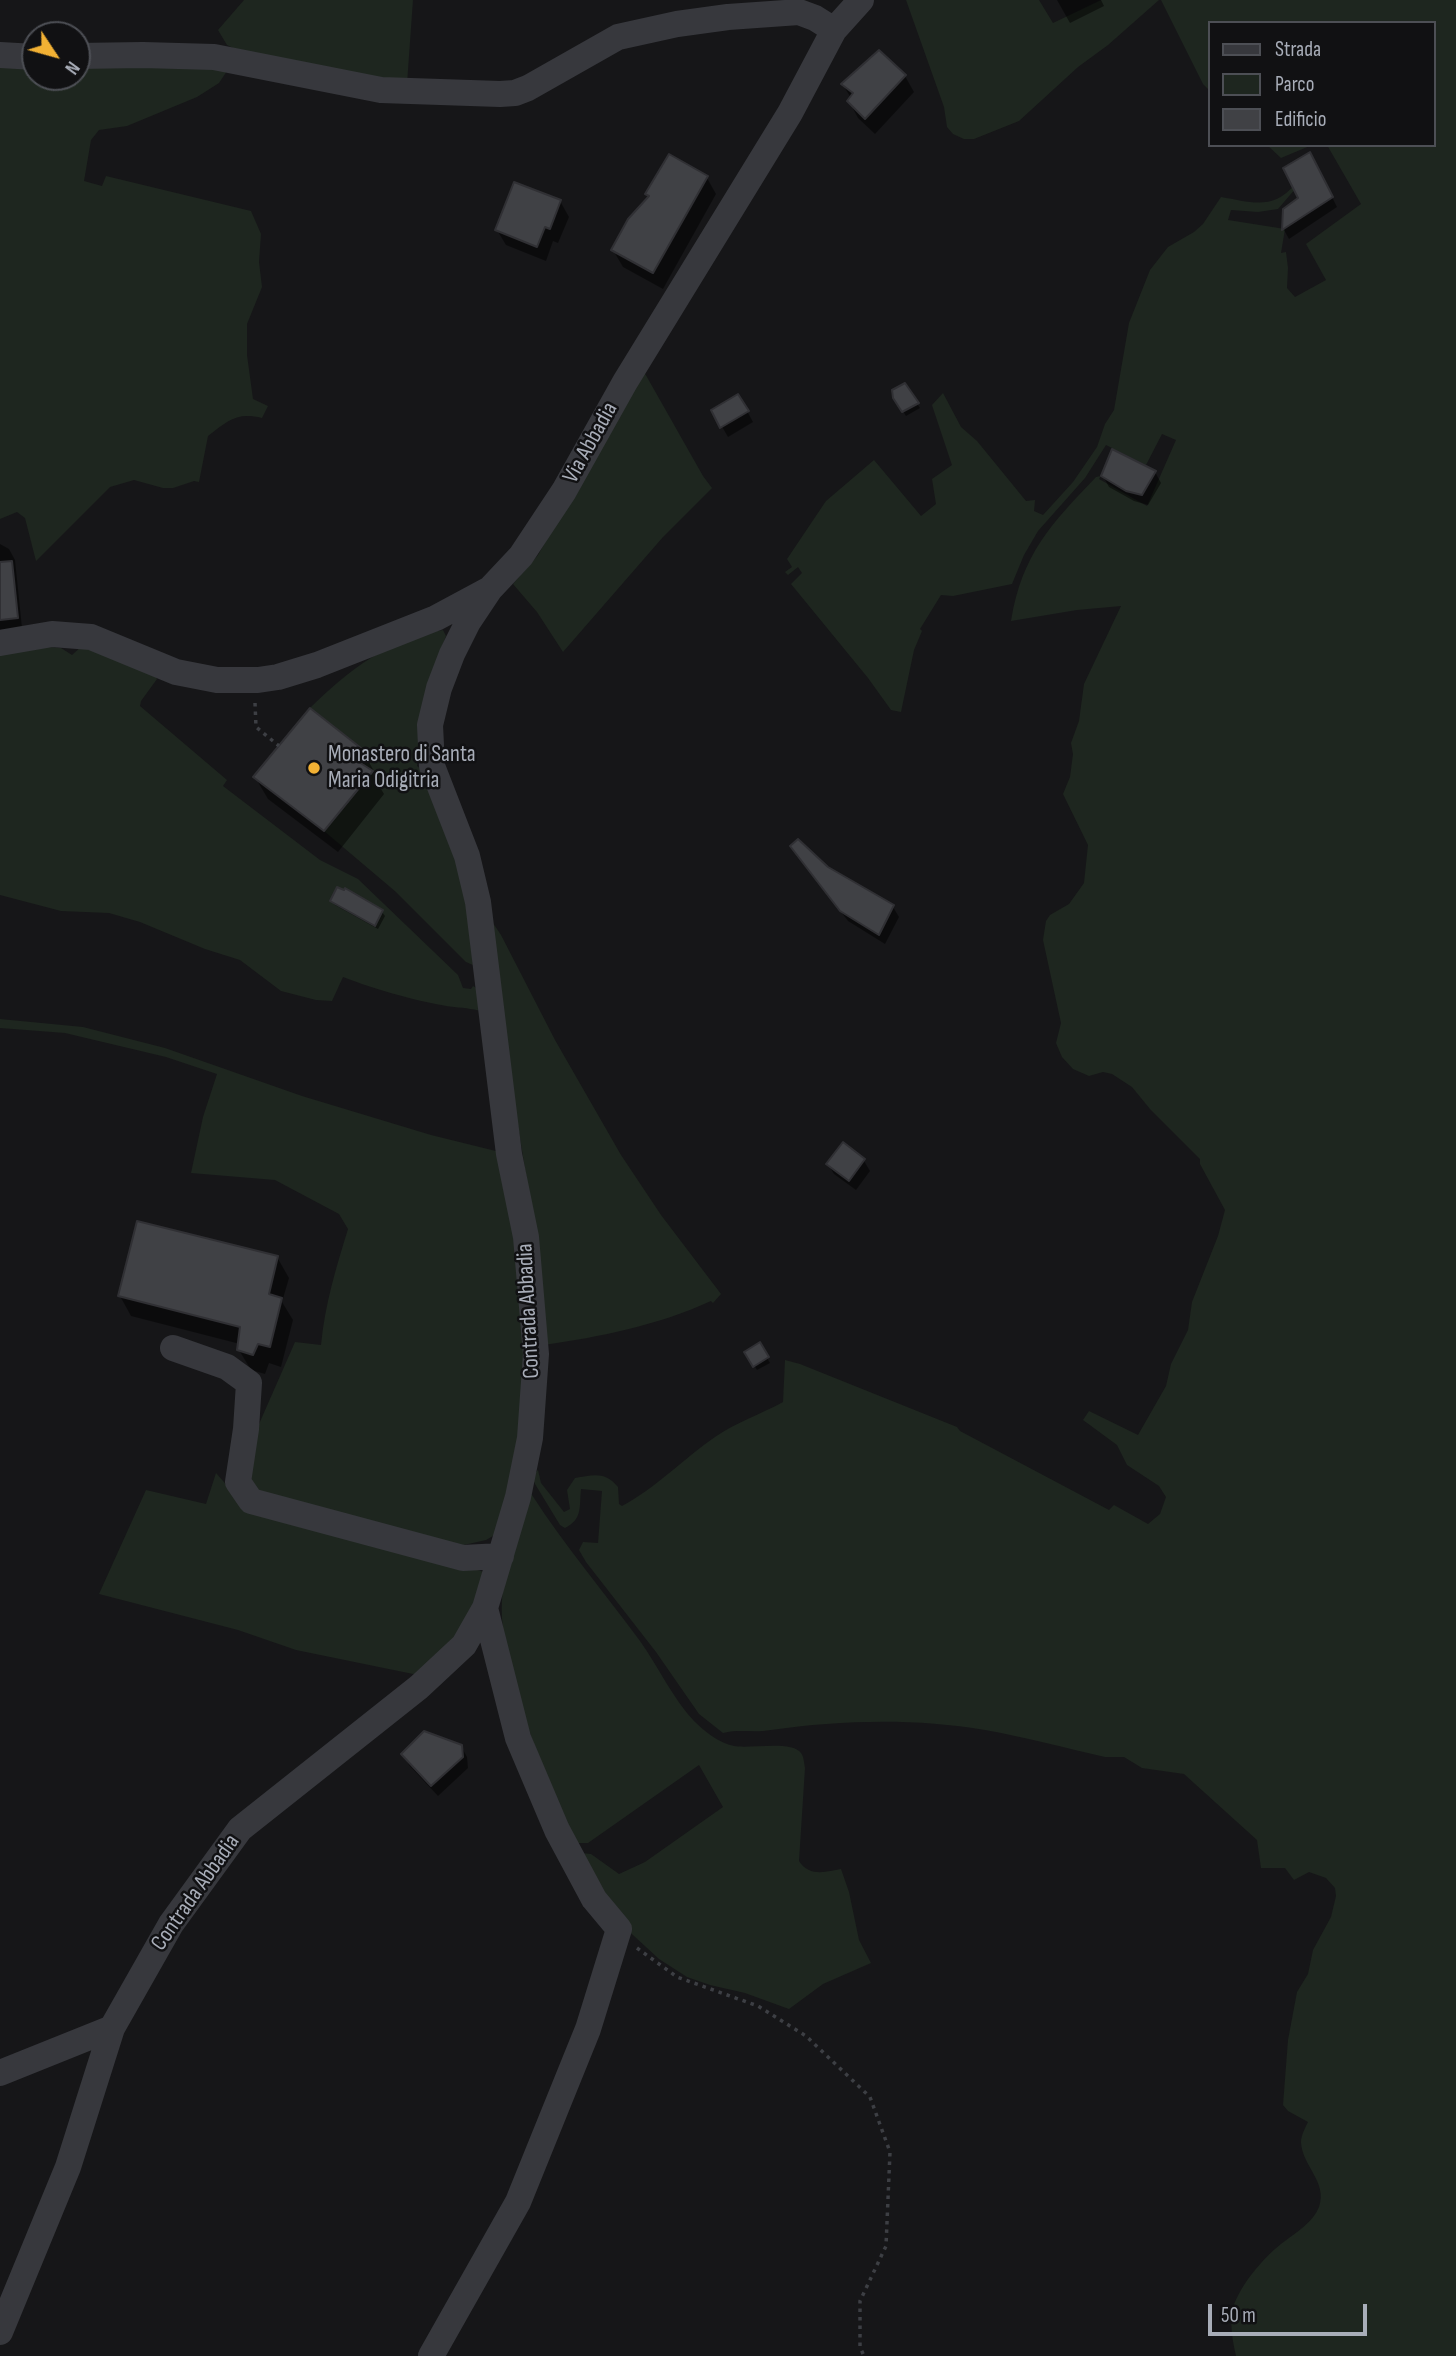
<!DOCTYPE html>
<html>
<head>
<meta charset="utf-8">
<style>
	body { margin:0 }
	#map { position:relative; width:1456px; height:2356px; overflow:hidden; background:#161618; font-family:"Sofia Sans Condensed",sans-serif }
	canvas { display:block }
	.legend { position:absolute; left:1208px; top:21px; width:228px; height:126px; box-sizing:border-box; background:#111113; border:2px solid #4d4f55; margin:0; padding:9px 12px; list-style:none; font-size:21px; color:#a8adb8 }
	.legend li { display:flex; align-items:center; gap:14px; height:35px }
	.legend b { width:35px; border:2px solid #4d4f55 }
	.north { position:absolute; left:21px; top:21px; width:70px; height:70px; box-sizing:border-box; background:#111113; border:2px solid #4d4f55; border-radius:50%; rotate:126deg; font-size:19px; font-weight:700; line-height:28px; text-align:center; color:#a8adb8 }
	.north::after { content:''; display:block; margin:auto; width:24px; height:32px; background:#f2b134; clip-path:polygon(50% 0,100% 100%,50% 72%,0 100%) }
	.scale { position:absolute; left:1208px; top:2304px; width:159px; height:32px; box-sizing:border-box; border:4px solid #a8adb8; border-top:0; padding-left:9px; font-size:21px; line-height:24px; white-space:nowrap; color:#a8adb8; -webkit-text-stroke:5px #111113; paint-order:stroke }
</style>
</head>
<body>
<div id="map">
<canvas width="1456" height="2356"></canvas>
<ul class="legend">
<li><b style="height:9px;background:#37383d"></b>Strada</li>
<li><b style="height:19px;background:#1e261f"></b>Parco</li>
<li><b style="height:19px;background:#404145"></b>Edificio</li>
</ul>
<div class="north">N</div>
<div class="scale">50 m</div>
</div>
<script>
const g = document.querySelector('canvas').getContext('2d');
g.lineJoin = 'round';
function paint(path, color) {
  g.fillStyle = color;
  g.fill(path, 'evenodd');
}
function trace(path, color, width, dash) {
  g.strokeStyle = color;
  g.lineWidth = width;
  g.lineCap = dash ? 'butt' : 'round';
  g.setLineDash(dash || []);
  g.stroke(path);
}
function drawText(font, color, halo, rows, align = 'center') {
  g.font = font + ' "Sofia Sans Condensed",sans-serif';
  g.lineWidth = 5;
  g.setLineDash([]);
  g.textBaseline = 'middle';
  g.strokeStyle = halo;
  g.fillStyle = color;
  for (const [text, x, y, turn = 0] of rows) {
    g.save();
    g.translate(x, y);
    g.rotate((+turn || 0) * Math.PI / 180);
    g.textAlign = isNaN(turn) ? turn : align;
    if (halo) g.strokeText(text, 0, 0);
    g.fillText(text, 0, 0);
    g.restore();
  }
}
paint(new Path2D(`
	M244 0H413L407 84 239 51 227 45 218 30Z
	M906 0H1039L1053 23 1101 0H1159L1108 45 1078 67 1019 121 974 139H964L953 134 947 127 944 107Z
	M1161 0H1456V2356H1236C1233 2342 1230 2328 1232 2313 1235 2290 1266 2254 1285 2241 1297 2232 1313 2222 1319 2207 1328 2182 1302 2166 1301 2142 1301 2136 1305 2128 1308 2122L1288 2111 1283 2105 1288 2040 1297 1992 1308 1974 1313 1950 1331 1917 1336 1896 1335 1888 1326 1878 1309 1872 1294 1880 1285 1868H1261L1257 1840 1184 1774 1142 1768 1124 1757H1105C1065 1748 1025 1737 985 1730 915 1718 841 1720 771 1730 755 1733 739 1729 723 1733L699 1714 656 1652 586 1562 579 1550 583 1542 598 1543 602 1491 581 1489C579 1507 583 1519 565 1528L560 1525 535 1484 532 1476 538 1470 541 1483 564 1512 570 1509 567 1490 575 1478C593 1475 605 1471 618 1487L619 1504 622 1506C656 1488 683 1459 715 1437 735 1423 761 1414 783 1402L785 1360 800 1364 957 1427 960 1431 1109 1510 1114 1505 1148 1524 1160 1514 1166 1497 1159 1486 1127 1465 1117 1445 1083 1420 1089 1411 1138 1435 1166 1386 1171 1364 1188 1330 1192 1302 1218 1236 1225 1210 1200 1164V1159L1150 1109 1132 1087 1112 1074 1103 1072 1089 1076 1073 1069 1062 1057 1056 1043 1061 1023 1043 940 1046 921 1050 915 1069 904 1084 883 1088 845 1063 794 1070 777 1073 754 1071 743 1079 721 1084 684 1121 606 1077 610 1011 621C1022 554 1051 524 1096 477L1101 476 1099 479 1147 506 1176 440 1162 434 1146 465 1106 445 1085 478 1038 531 1024 555 1012 584 953 596 941 595 920 629 922 631 914 650 901 712 891 710 868 678 791 584 802 573 798 567 788 575 785 572 792 567 787 559 826 501 874 460 921 516 936 504 932 479 952 465 932 405 943 393 961 427 977 441 1026 501 1035 500 1034 511 1043 515 1073 482 1097 447 1105 424 1114 410 1129 323 1150 270 1168 247 1194 232 1203 224 1221 197C1251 202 1273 211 1295 184L1296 188 1278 209 1258 212 1231 210 1228 220 1285 229 1281 253 1286 252 1288 268 1287 288 1295 297 1326 280 1306 244 1361 204 1327 145H1433V23H1209V90L1203 84Z
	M0 63 35 67V77H77V67L229 68 219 83 197 97 127 126 99 130 91 140 84 181 102 186 106 176 251 211 261 234 259 262 262 287 247 324V355L253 399 268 406 262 418C236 412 228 421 208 436L199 482 194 481 173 488H163L134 480 110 487 36 561 25 518 17 512 0 519Z
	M1267 145H1312L1281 158Z
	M643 370 703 476 712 488 663 537 563 652 537 612 513 584 538 555Z
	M443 630 446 636 432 672 424 701 417 766 425 772 467 890 473 965 466 962 396 892 324 831 372 771 359 762 365 753 310 708C347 672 390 637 443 630Z
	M0 643 61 648 72 655 83 645 153 671 157 679 141 701 140 706 227 780 223 786 320 860 358 879 458 975 463 988 471 989 473 986 481 991 487 1013C475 1009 466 1008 454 1007 422 1003 374 989 343 977L332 1001 316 1000 281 991 240 960 205 949 140 922 109 913 61 911 0 895Z
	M489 917 501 935 555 1040 621 1155 661 1215 721 1294 713 1303 711 1301C659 1325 600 1337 543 1345L533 1218 507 1058Z
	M0 1019 83 1027 165 1048 302 1096 431 1135 508 1154 520 1228 527 1407 498 1533 486 1540 455 1547 355 1524 249 1487 252 1440 295 1342 321 1345C325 1304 336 1268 348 1229L339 1214 275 1180 191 1173 203 1117 217 1074 166 1057 65 1033 0 1028Z
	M216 1473 238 1498 481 1571 488 1575C473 1613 454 1654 418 1675L296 1650 238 1630 99 1594 146 1490 206 1504Z
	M528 1491 532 1495C565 1546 604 1592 640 1641 658 1666 673 1699 694 1721 704 1731 719 1743 734 1746 750 1749 792 1740 801 1753 804 1757 804 1763 805 1768L799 1861C809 1877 826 1872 841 1869L849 1892 859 1940 871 1963 823 1984 789 2009 745 1993 710 1985 687 1977 659 1959 621 1924 581 1853 591 1854 619 1874 645 1862 723 1807 699 1765 588 1843H576C547 1777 493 1661 503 1589 507 1557 520 1523 528 1491Z`), '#1e261f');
paint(new Path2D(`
	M1057 0H1101L1104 6 1070 23Z
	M905 76 914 92 875 134 858 118 849 101 851 98 843 85Z
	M1315 163 1337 207 1289 239 1284 230V210L1301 198Z
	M707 178 716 194 663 289 623 267 613 250 649 198 647 194Z
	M560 201 569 217 558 243 553 241 546 261 506 245 497 230Z
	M905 385 920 408 906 416 895 398Z
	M713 411H747L753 422 728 437Z
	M1155 472 1161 483 1148 505 1134 501 1109 487 1103 476Z
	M0 544 9 549 15 560 22 628 0 630Z
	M364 754 377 776 375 779 384 794 338 852 268 799 255 777Z
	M792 847 893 907 899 917 885 944 848 921Z
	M332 900 382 912 385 916 378 929 335 905Z
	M843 1145 864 1161 870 1171 856 1190 834 1174 828 1164Z
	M277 1257 289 1278 282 1302 293 1320 281 1367 269 1363 265 1374 251 1370 239 1350 240 1344 131 1316 120 1296Z
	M759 1344 770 1363 757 1370 746 1352Z
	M461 1746 467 1757 468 1768 438 1796 409 1765 403 1754Z`), '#0007');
const building = new Path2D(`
	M879 50 906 75 865 119 847 101 853 93 841 84Z
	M1310 152 1333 197 1282 230 1283 209 1298 198 1283 168Z
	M669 154 708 176 653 273 611 250 628 219 649 196 645 194Z
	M514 182 561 200 550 229 545 227 537 247 495 230Z
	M905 383 919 403 902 412 893 398 892 390Z
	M738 394 749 411 720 428 711 410Z
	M1112 449 1156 471 1142 495 1126 491 1101 476Z
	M12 561 18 618 0 620V562Z
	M310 708 366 752 359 762 373 771 324 831 253 777Z
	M798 839 828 867 894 905 879 935 840 911 790 846Z
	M337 887 344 890 345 888 383 910 375 926 330 901Z
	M843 1142 865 1159 849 1181 826 1164Z
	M137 1221 278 1256 269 1294 282 1298 270 1347 258 1344 253 1355 237 1350 240 1327 118 1296Z
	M760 1342 769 1357 753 1367 744 1352Z
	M424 1731 462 1745 463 1757 431 1786 401 1754Z`);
paint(building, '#404145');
trace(building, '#303034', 2);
trace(new Path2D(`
	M255 703 256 727 279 746
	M637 1948 677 1977 758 2006 806 2036 870 2097 890 2152 886 2246 860 2301V2347L864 2356`), '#3d3f44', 3.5, [3.5, 5]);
trace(new Path2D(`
	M0 55 35 57
	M77 56 143 55 214 57 381 90 500 94 515 93 528 88 618 37 677 24 728 17 799 12 815 18 834 30
	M0 643 52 634 91 637 176 672 217 680H258L278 677 317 665 436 618 490 589 521 556 564 491 625 382 790 113 834 30 861 0
	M173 1348 227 1367 249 1383 246 1429 238 1482 251 1501 463 1558 501 1556
	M0 2073 112 2028
	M0 2332 68 2167 112 2028 171 1924 240 1829 419 1687 464 1645 485 1608 518 1497 530 1438 536 1354 526 1237 509 1154 478 902 467 856 432 766 430 725 439 688 452 654 468 622 490 589
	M431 2356 518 2202 588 2029 619 1929 594 1899 557 1830 518 1738 485 1608`), '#37383d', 26);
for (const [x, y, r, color] of [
	[314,768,7,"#f2b134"]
]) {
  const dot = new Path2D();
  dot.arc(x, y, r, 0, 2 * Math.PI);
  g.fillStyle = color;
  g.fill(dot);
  trace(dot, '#111113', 2.5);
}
drawText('23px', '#a8adb8', '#111113', [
	["Via Abbadia",591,443,-61],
	["Contrada Abbadia",529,1311,-93],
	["Contrada Abbadia",196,1893,-55]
]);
drawText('23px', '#a8adb8', '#111113', [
	["Monastero di Santa",328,755],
	["Maria Odigitria",328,781]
], 'left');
</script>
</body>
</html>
